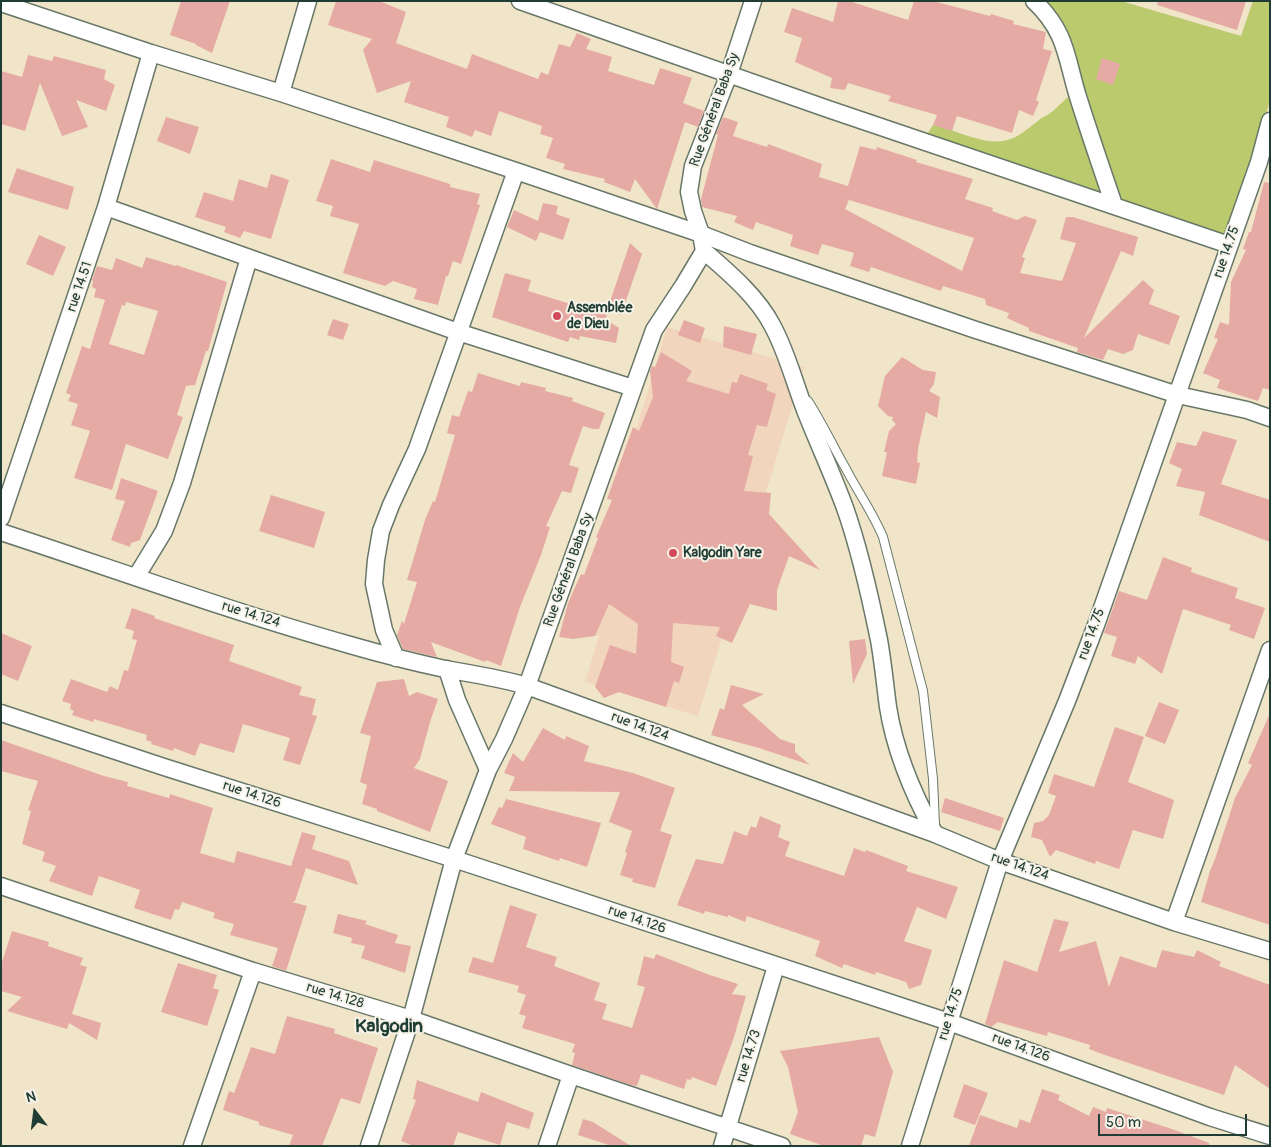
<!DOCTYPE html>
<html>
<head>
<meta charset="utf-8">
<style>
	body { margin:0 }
	#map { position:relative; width:1271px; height:1147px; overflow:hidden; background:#f0e5c9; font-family:Pangolin,sans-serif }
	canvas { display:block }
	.frame { position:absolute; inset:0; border:2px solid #1f3d34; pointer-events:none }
	.north { position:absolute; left:10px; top:1087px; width:50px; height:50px; -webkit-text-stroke:4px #f7f3e8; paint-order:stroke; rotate:345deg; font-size:14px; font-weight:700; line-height:20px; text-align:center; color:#1f3d34 }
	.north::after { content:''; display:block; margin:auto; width:18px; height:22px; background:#1f3d34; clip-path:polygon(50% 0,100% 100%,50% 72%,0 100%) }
	.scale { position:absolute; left:1098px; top:1114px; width:149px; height:22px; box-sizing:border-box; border:2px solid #1f3d34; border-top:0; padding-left:6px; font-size:15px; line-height:18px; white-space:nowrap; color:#1f3d34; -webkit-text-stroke:4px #f7f3e8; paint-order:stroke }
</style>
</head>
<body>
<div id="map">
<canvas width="1271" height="1147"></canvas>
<div class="frame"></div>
<div class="north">N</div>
<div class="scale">50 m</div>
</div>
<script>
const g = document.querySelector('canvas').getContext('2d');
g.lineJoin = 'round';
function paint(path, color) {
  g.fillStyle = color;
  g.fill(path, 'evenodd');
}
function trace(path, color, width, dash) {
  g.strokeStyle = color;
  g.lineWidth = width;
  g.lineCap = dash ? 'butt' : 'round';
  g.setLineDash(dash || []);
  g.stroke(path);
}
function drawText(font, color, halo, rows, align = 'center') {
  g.font = font + ' Pangolin,sans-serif';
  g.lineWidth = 4;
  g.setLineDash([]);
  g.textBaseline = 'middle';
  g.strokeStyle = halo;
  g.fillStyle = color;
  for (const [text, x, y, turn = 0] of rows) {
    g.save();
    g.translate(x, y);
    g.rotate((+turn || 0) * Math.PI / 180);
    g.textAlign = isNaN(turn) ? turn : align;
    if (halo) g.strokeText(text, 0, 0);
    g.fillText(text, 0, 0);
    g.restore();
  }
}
paint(new Path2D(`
	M667 327 804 367 698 716 585 682 599 636 576 629Z`), '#f2d5bd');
paint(new Path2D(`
	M1037 1H1121L1241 36 1253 1H1270V100L1230 242 928 140V133L933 125C952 129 969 138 988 141 1013 144 1022 133 1039 120 1044 116 1051 114 1055 109 1063 102 1070 95 1077 87Z`), '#baca6d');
paint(new Path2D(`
	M181 1H230L212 53 196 45V44L170 35Z
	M336 1H379L406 12 396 43 467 69 472 54 538 79 541 72 548 75 559 44 570 47 577 33 591 39 586 49 612 57 608 71 654 85 660 68 692 78 683 103 704 111 698 127 685 122 657 209 635 179 630 192 604 182 605 179 563 169 565 164 546 158 553 138 540 134 542 126 499 111 491 136 475 130 472 137 446 127 449 117 404 102 411 81 377 93 363 50 372 39 328 25Z
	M838 1H849L908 20 914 1H933L990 16 991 14 1014 21 1013 24 1046 32 1043 49 1052 51 1036 100 1039 102 1033 116 1019 110 1012 133 957 116 952 131 933 125 937 115 888 101 891 96 848 83 845 90 830 88 832 78 795 62 802 38 784 32 792 8 833 22Z
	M1158 1H1246L1237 30 1157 5Z
	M28 55 52 61 54 56 106 70 104 79 115 85 106 111 76 100 88 127 62 136 40 83 25 131 1 124V71L22 77Z
	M1102 58 1120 64 1113 85 1096 79Z
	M166 117 199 127 190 154 157 141Z
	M723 117 738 122 733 136 767 147 768 144 822 164 819 177 848 186 860 146 876 150 877 147 917 160 916 162 973 179 965 199 993 208 992 211 1017 220 1025 216 1037 220 1022 257 1025 258 1020 273 1062 281 1076 243 1060 239 1066 217H1073L1138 237 1133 256 1121 251 1084 338 1143 280 1154 290 1149 304 1180 316 1169 345 1138 334 1133 350 1123 354 1108 349 1103 360 1077 352 1078 348 1029 331V328L1007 318 1009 313 986 305 985 299 943 286 941 291 871 267 869 272 850 266 854 253 822 244 818 255 790 246 793 235 756 222 753 230 734 222 737 216 702 207 701 199 718 135 716 134ZM849 200 974 238 962 271 845 209Z
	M331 159 370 172 374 160 450 184V187L480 194 477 204 480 205 461 264 453 261 448 276H446L438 305 414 299 417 289 393 281 385 286 343 273 359 224 330 216 333 206 316 201Z
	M17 168 74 187 68 210 8 192Z
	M271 174 289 180 271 239 244 231 240 238 224 232 226 227 195 217 204 192 233 201 239 179 267 188Z
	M1264 182 1270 183V390L1263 388 1258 401 1217 388 1220 380 1203 373 1218 339 1214 338 1220 322 1229 325 1231 282 1246 250 1243 249 1249 232H1251Z
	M543 203 558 206 556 214 570 219 563 240 540 232 536 241 507 227 514 210 538 221Z
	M39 235 66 247 53 276 26 264Z
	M630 243 642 254 621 315 607 310Z
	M146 257 176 266V265L227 282 208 351H206L195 385 186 386 177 415 183 417 168 459 126 444 112 490 74 478 90 431 71 425 78 404 68 401 71 395 66 393 82 346 90 349 105 300 94 297 96 289 92 287 93 281 92 280 97 266 112 270 116 258 142 268ZM126 302 158 311 144 355 109 344 122 305 125 306Z
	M505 273 531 280 528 291 607 315 605 319 619 328 616 343 580 336 579 340 570 337 568 342 492 317Z
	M333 319 349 324 343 340 327 335Z
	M684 320 705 328 700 343 678 335Z
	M724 326 757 334 751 355 723 347Z
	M661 352 692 371 686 381 729 394 732 382 737 383 740 374 768 384 766 390 776 394 767 427 757 425 748 455 753 456 744 491 771 493 769 514 820 570 789 556 777 590V611L750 604 732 643 716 636 720 627 673 623 671 662 684 667 679 683 674 681 666 707 619 692 604 698 595 687 610 645 636 654 638 624 609 604 595 636 573 639 559 637 568 603 581 574 584 575 598 538 596 537 612 500 607 499 633 427 639 431 653 397 650 371 652 366 655 367Z
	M902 357 923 370 936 372 934 384 929 391 940 397 937 418 926 412 918 449 917 462 920 463 916 484 882 476 887 452H884L889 431 896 424 892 420 893 417 888 416 878 406 885 376Z
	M478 373 520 386 521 382 546 388 545 391 573 398 572 401 605 413 599 429H593L583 426 569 465 579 468 571 493 562 491 546 526 550 527 541 555 520 607 501 666 486 660 485 662 431 642 437 657 403 649 397 635 402 621 404 624 417 582 407 580 425 520 433 501 435 502 455 435 447 433 452 415 459 417 468 391 472 392Z
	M1203 431 1237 440 1221 484 1270 500V542L1199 515 1205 492 1176 486 1182 469 1169 463 1177 442 1196 446Z
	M121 478 158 491 140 540 131 543 130 547 111 540 125 501 115 499Z
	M271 495 325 512 314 548 259 531Z
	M1163 557 1192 568 1191 572 1238 588 1235 598 1265 608 1254 639 1229 630 1231 625 1183 609 1162 674 1138 656 1135 664 1111 656 1117 637 1104 633 1119 591 1147 600Z
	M132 608 155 616 154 618 234 645 229 661 302 687 299 695 316 699 312 715 317 716 300 765 283 760 290 738 243 724 234 753 200 743 195 756 174 748 173 751 151 744 152 742 146 740 147 735 94 719 93 722 72 715 74 711 70 709 71 704 62 701 71 679 107 692 110 686 118 690 124 670 128 671 137 640 132 639 134 631 125 628Z
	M1 633 32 646 18 681 1 674Z
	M865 639 867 654 853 684 849 641Z
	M404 679 409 696 417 692 438 699 430 722 420 759 414 768 448 781 430 832 377 811V809L362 804 367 785 360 782 371 736 360 733 377 682Z
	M731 685 764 694 742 705 780 739 795 744V752L810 765 759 748 711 735 720 708 724 710Z
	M1159 702 1179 710 1165 744 1145 736Z
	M1270 713V925L1201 902 1210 871 1215 859 1235 798 1252 765 1248 763Z
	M1115 727 1144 737 1128 782 1174 800 1163 839 1133 830 1119 869 1096 861 1095 864 1056 850 1050 857 1042 840 1031 837 1034 823 1043 821 1049 815 1056 796 1048 793 1054 774 1094 787Z
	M543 728 565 740 566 736 589 746 584 761 633 773 675 788 660 831 672 835 655 888 632 882 633 879 620 875 627 853 625 852 632 831 609 822 620 792 509 791 515 777 504 773 513 753 523 762Z
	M1 740 104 776 128 782 127 786 169 798 170 794 213 808 200 853 234 863 237 851 291 866 302 832 316 836 312 849 349 861 358 885 306 868 295 901 292 902 307 906 286 971 272 966 278 948 230 935 234 924 213 918 215 913 182 902 179 910 175 909 171 920 134 908 140 890 99 876 92 896 49 881 56 866 42 861 45 852 22 844 31 811 28 810 38 781 1 771Z
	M945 798 1004 818 1000 831 941 812Z
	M506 799 601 823 587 867 560 858 559 861 523 849 526 837 491 824 499 807 502 808Z
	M760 816 781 825 778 837 790 842 785 856 844 876 854 848 865 852 866 850 908 866 906 871 958 887 946 919 917 907 904 941 932 950 921 985 909 989 906 982 876 972 875 975 844 964 842 968 815 956 820 941 747 916 745 922 728 915V917L705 911 704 914 677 905 696 859 723 864 734 831 747 836 751 826 756 828Z
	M510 905 537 914 526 947 557 957 554 966 600 983 594 1000 607 1004 602 1019 632 1028 645 987 637 985 644 956 654 959 656 954 707 974 738 984 732 994 746 996 734 1037 716 1086 692 1077 691 1080 687 1079 684 1089 641 1074 637 1086 631 1085 572 1065 575 1053 572 1052 575 1044 522 1028 526 1016 519 1014 526 995 517 992 519 986 468 972 473 957 493 963Z
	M338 914 367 921 365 924 398 935 395 943 411 946 405 973 361 958 365 946 351 943 352 938 333 933Z
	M1054 919 1069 922 1059 952 1096 941 1109 987 1120 956 1156 968 1162 950 1194 957 1197 950 1221 962 1219 966 1270 985V1089L1235 1065 1224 1095 1102 1054 1089 1049 1090 1045 1048 1032 1047 1036 998 1022 991 1027 985 1024 1004 960 1037 972Z
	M12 931 49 942 48 946 83 958 80 965 87 967 72 1014 101 1023 97 1040 69 1023 67 1029 7 1011 22 997 1 991V965Z
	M178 963 217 975 213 988 219 990 207 1026 161 1012Z
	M287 1016 335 1029 334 1033 378 1048 360 1104 341 1098 322 1146H289L293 1135 259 1125V1122L223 1110 229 1091 234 1093 236 1088 251 1047 275 1054Z
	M879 1037 893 1072 875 1137 865 1134 861 1146H824L790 1134 798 1112 788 1067 780 1051Z
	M417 1080 478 1102 481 1092 534 1113 529 1129 507 1122 500 1145 458 1132 453 1146H414L401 1141 416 1100 413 1099Z
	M964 1084 988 1093 975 1125 953 1117Z
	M1042 1089 1060 1095 1058 1100 1089 1116 1093 1107 1106 1112 1107 1108 1172 1129 1209 1143V1146H969L980 1115 1017 1128 1020 1119 1030 1123Z
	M583 1119 593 1122 631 1146H612L578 1135Z`), '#e6aaa4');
const service = new Path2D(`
	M808 401C822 423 833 446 846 469 858 492 873 513 883 537L923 691 933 779 935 825`);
const minor = new Path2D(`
	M520 1 828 109 1229 245
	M1034 1C1068 33 1066 60 1079 100 1090 135 1102 170 1114 205
	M1 3 151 53 281 93 516 171 701 234 750 253 976 330 1178 395 1247 410 1270 418
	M281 93 308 1
	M106 207 458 332 633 388
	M704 251C728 272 757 296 772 325 787 352 794 382 805 410 818 443 833 475 845 508 860 550 870 596 879 640 883 662 885 685 888 707 895 752 913 794 935 834
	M1 518 106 207 151 53
	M1 532C117 570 232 612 350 645 381 654 413 662 445 669 473 674 500 678 527 686L935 834 1000 861 1174 922 1270 951
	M136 577 164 531 182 483 249 258
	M396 658 384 630 374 584 376 560 381 531 391 505 417 449 516 171
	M447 669 457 700 488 770
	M1 713 164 767 454 859 949 1022 1210 1117 1270 1136
	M1 886 253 971 411 1019 571 1075 782 1146
	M1174 922 1270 650
	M192 1146 253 971
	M369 1146 411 1019 454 859 488 770 504 739 527 686 654 330 683 286 704 251 701 234 693 211 689 192 693 166 729 74 753 1
	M547 1146 571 1075
	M722 1146 776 966
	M910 1146 1000 861 1067 701 1096 625 1259 162 1270 121`);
trace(service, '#687868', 10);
trace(minor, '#687868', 19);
trace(service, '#fff', 8);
trace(minor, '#fff', 16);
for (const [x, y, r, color] of [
	[557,316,5,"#d1495b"],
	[673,553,5,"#d1495b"]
]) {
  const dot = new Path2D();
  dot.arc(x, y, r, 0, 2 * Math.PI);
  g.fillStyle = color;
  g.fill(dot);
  trace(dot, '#f7f3e8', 2);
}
drawText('14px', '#1f3d34', '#f7f3e8', [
	["Rue Général Baba Sy",715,110,-70],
	["rue 14.75",1227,252,-71],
	["rue 14.51",80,287,-71],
	["Rue Général Baba Sy",569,570,-70],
	["rue 14.124",251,615,17],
	["rue 14.75",1092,634,-70],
	["rue 14.124",640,727,20],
	["rue 14.126",252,795,18],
	["rue 14.124",1020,867,19],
	["rue 14.126",637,920,19],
	["rue 14.128",335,996,17],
	["rue 14.75",951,1014,-73],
	["rue 14.126",1021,1048,20],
	["rue 14.73",749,1056,-73]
]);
drawText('bold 14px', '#1f3d34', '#f7f3e8', [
	["Assemblée",567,308],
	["de Dieu",567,324],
	["Kalgodin Yare",683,553]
], 'left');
drawText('bold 19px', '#1f3d34', '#f7f3e8', [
	["Kalgodin",389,1027]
]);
</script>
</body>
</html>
